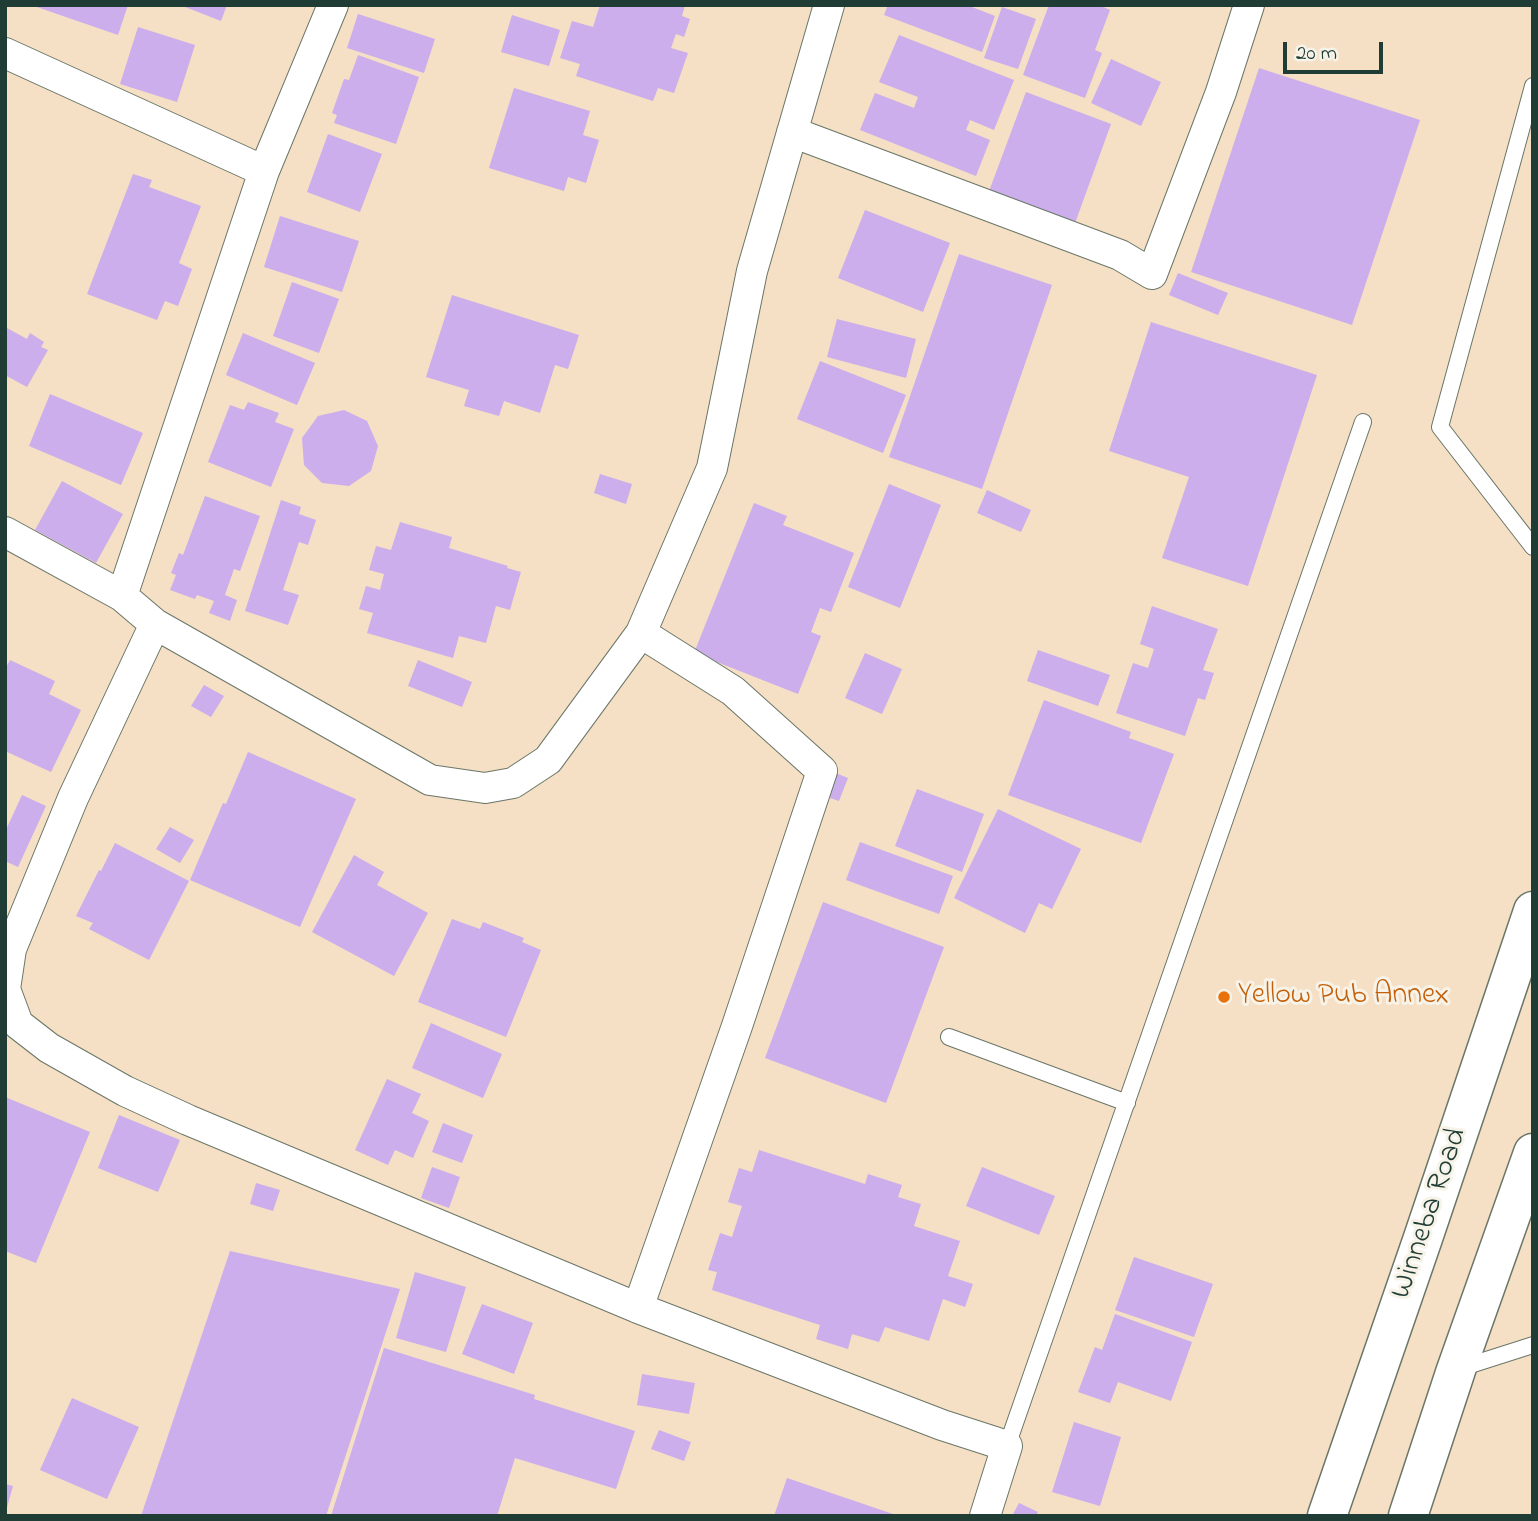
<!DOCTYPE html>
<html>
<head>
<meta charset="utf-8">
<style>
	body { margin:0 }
	#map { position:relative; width:1538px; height:1521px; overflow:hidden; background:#f5dfc5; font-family:"Indie Flower",sans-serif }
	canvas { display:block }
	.frame { position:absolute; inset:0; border:7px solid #1f3d34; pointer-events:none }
	.scale { position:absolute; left:1283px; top:42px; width:100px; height:32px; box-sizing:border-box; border:4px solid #1f3d34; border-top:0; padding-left:9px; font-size:21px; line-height:24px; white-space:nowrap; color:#1f3d34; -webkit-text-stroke:5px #f7f3e8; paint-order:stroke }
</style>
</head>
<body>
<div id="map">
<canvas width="1538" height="1521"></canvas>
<div class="frame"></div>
<div class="scale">20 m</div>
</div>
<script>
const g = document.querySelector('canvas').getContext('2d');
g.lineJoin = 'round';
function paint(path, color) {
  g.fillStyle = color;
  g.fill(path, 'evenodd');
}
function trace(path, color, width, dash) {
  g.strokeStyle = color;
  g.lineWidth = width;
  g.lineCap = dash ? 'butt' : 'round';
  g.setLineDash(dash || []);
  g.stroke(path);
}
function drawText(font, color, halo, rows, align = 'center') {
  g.font = font + ' "Indie Flower",sans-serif';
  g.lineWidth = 6;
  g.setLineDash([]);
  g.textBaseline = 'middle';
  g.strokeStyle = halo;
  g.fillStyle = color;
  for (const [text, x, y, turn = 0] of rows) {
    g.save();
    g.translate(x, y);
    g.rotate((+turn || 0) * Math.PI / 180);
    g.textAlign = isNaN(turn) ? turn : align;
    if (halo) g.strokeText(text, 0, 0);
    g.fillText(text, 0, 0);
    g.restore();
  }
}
paint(new Path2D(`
	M31 5H128L118 35Z
	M180 5H227L221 21Z
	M600 5H685L682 16 690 19 684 37 676 34 671 48 688 53 674 93 658 88 653 101 576 76 580 64 560 58 572 21 593 27Z
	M888 5H967L995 16 982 52 884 15Z
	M1049 5H1099L1110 10 1095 50 1102 53 1085 98 1023 75Z
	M1002 7 1036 19 1018 69 984 58Z
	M358 14 435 39 424 73 347 48Z
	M512 15 560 30 549 66 501 52Z
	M138 27 195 45 177 102 120 84Z
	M899 35 1014 80 994 130 970 120 966 130 990 140 976 176 860 130 875 93 914 108 918 97 879 82Z
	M358 55 419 77 396 144 334 123 337 115 332 113 344 79 349 80Z
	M1111 59 1161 82 1141 126 1091 103Z
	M1259 68 1420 120 1352 325 1191 272Z
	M514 88 590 111 583 135 599 140 586 183 568 177 564 191 489 168Z
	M1026 92 1111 124 1074 226 988 194Z
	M328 134 382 154 360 212 307 192Z
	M133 174 152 180 149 187 201 206 179 263 192 269 178 306 165 301 157 320 87 294Z
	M865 210 950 243 923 312 838 278Z
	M280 216 359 241 342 292 264 267Z
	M959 254 1052 285 982 489 889 457Z
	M1178 273 1228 293 1218 315 1169 295Z
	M292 282 339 299 319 353 273 336Z
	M452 295 579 335 568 369 555 365 540 413 504 401 499 416 464 406 469 390 426 377Z
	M837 319 916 339 906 378 827 357Z
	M1151 322 1317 375 1248 586 1162 558 1189 477 1109 451Z
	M5 327 27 339 30 333 44 342 41 347 48 350 27 387 5 375Z
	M243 333 315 363 297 405 226 375Z
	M820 361 906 395 883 453 797 419Z
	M50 394 143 433 121 485 29 446Z
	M248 402 279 413 275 422 294 429 271 487 208 462 230 405 244 410Z
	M344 410 367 421 378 446 371 471 349 486 322 483 304 465 302 438 318 416Z
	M600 474 632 484 626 504 594 493Z
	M62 481 123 514 96 563 35 530Z
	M889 484 941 505 900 608 848 587Z
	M987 490 1031 510 1021 532 977 513Z
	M205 496 260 516 240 571 234 569 225 595 237 600 230 621 209 613 214 601 197 595 195 599 170 590 176 575 171 573 179 553 183 555Z
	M281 500 301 507 299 514 316 520 308 545 299 542 283 590 299 595 288 625 245 611Z
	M754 503 787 516 783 525 854 553 831 612 820 608 811 632 821 636 798 694 694 653Z
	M400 522 452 537 449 548 508 566 507 568 521 572 510 610 496 606 486 643 459 636 453 658 367 633 373 613 359 609 366 586 380 590 384 574 369 570 376 546 391 550Z
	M1152 606 1218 629 1203 670 1214 673 1205 700 1198 698 1185 736 1116 713 1133 663 1148 668 1154 649 1140 644Z
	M1038 650 1110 675 1098 706 1027 681Z
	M865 653 902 669 882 714 845 698Z
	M10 660 55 681 49 694 81 710 51 772 5 751V669Z
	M418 660 472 682 462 707 408 686Z
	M204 685 224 696 211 717 191 706Z
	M1044 700 1131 732 1129 738 1174 754 1141 843 1008 795Z
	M248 752 356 799 300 927 190 880 223 803 226 804Z
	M833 772 848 778 839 801 824 796Z
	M917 789 984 814 962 872 895 846Z
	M22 795 46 806 18 867 5 861V832Z
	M998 809 1081 849 1052 909 1039 903 1025 933 954 898Z
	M170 827 194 840 180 863 156 849Z
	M860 842 953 876 939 914 846 880Z
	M115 843 189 881 149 960 89 929 93 923 76 916 99 870 101 871Z
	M354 855 384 872 377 885 428 913 394 976 312 932Z
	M823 902 944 947 886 1103 765 1058Z
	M452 919 480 929 483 922 524 938 522 942 541 950 506 1037 418 1002Z
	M431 1023 502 1054 483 1098 412 1068Z
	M387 1079 421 1094 412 1113 429 1121 413 1158 395 1150 388 1165 355 1150Z
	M5 1097 90 1132 36 1263 5 1251Z
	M119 1115 180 1140 158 1192 98 1168Z
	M443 1123 473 1135 462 1163 432 1152Z
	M759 1150 865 1184 868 1174 902 1185 898 1197 921 1204 914 1226 960 1241 948 1276 973 1284 965 1307 943 1299 929 1341 885 1327 879 1342 852 1334 848 1349 816 1339 820 1325 712 1290 717 1272 708 1270 720 1233 732 1237 742 1206 728 1202 739 1168 752 1172Z
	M432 1167 460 1177 449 1208 421 1198Z
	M982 1167 1055 1196 1039 1235 966 1206Z
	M256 1183 280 1190 273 1211 250 1204Z
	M230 1251 400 1289 326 1516H141Z
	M1134 1257 1213 1284 1194 1337 1115 1310Z
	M415 1272 466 1287 446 1352 396 1338Z
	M482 1304 533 1323 514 1374 462 1354Z
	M1115 1314 1192 1342 1171 1401 1118 1382 1110 1403 1078 1392 1095 1347 1102 1350Z
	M384 1348 535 1395 534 1399 635 1431 616 1489 515 1458 497 1516H331Z
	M642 1374 695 1383 689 1414 637 1405Z
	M72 1398 139 1427 107 1499 40 1470Z
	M1074 1422 1121 1437 1100 1506 1052 1492Z
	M659 1430 691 1442 684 1461 651 1449Z
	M787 1478 896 1515V1516H774Z
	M5 1484 13 1486 6 1511H5Z
	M1019 1503 1038 1512 1036 1516H1012Z`), '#cbaeeb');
const lane = new Path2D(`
	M1533 86 1440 427 1533 547
	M949 1037 1127 1103
	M1461 1368 1533 1345
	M1007 1446 1363 422`);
const street = new Path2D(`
	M5 53 264 171
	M792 132 1120 255 1152 274 1221 92 1249 5
	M5 532 122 596 155 624 430 780 485 788 513 783 548 760 641 633 712 468 752 271 829 5
	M122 596 264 171 333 5
	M155 624 73 798 11 949 5 989 18 1024 49 1048 125 1091 188 1120 638 1308 942 1425 1007 1446 985 1516
	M638 1308 737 1026 822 771 733 691 641 633`);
const highway = new Path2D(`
	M1327 1516 1423 1238 1533 911
	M1408 1516 1456 1370 1533 1153`);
trace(lane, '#6a7667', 18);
trace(street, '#6a7667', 32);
trace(highway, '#6a7667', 41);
trace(lane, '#fff', 16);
trace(street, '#fff', 30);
trace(highway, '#fff', 38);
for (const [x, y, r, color] of [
	[1224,997,7,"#e8710a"]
]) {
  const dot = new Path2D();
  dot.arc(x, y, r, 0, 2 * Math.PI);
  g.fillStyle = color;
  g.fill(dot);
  trace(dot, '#f7f3e8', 2.5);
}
drawText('30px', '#c56008', '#f7f3e8', [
	["Yellow Pub Annex",1238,997]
], 'left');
drawText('30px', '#1f3d34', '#f7f3e8', [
	["Winneba Road",1431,1214,-71]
]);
</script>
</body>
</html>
